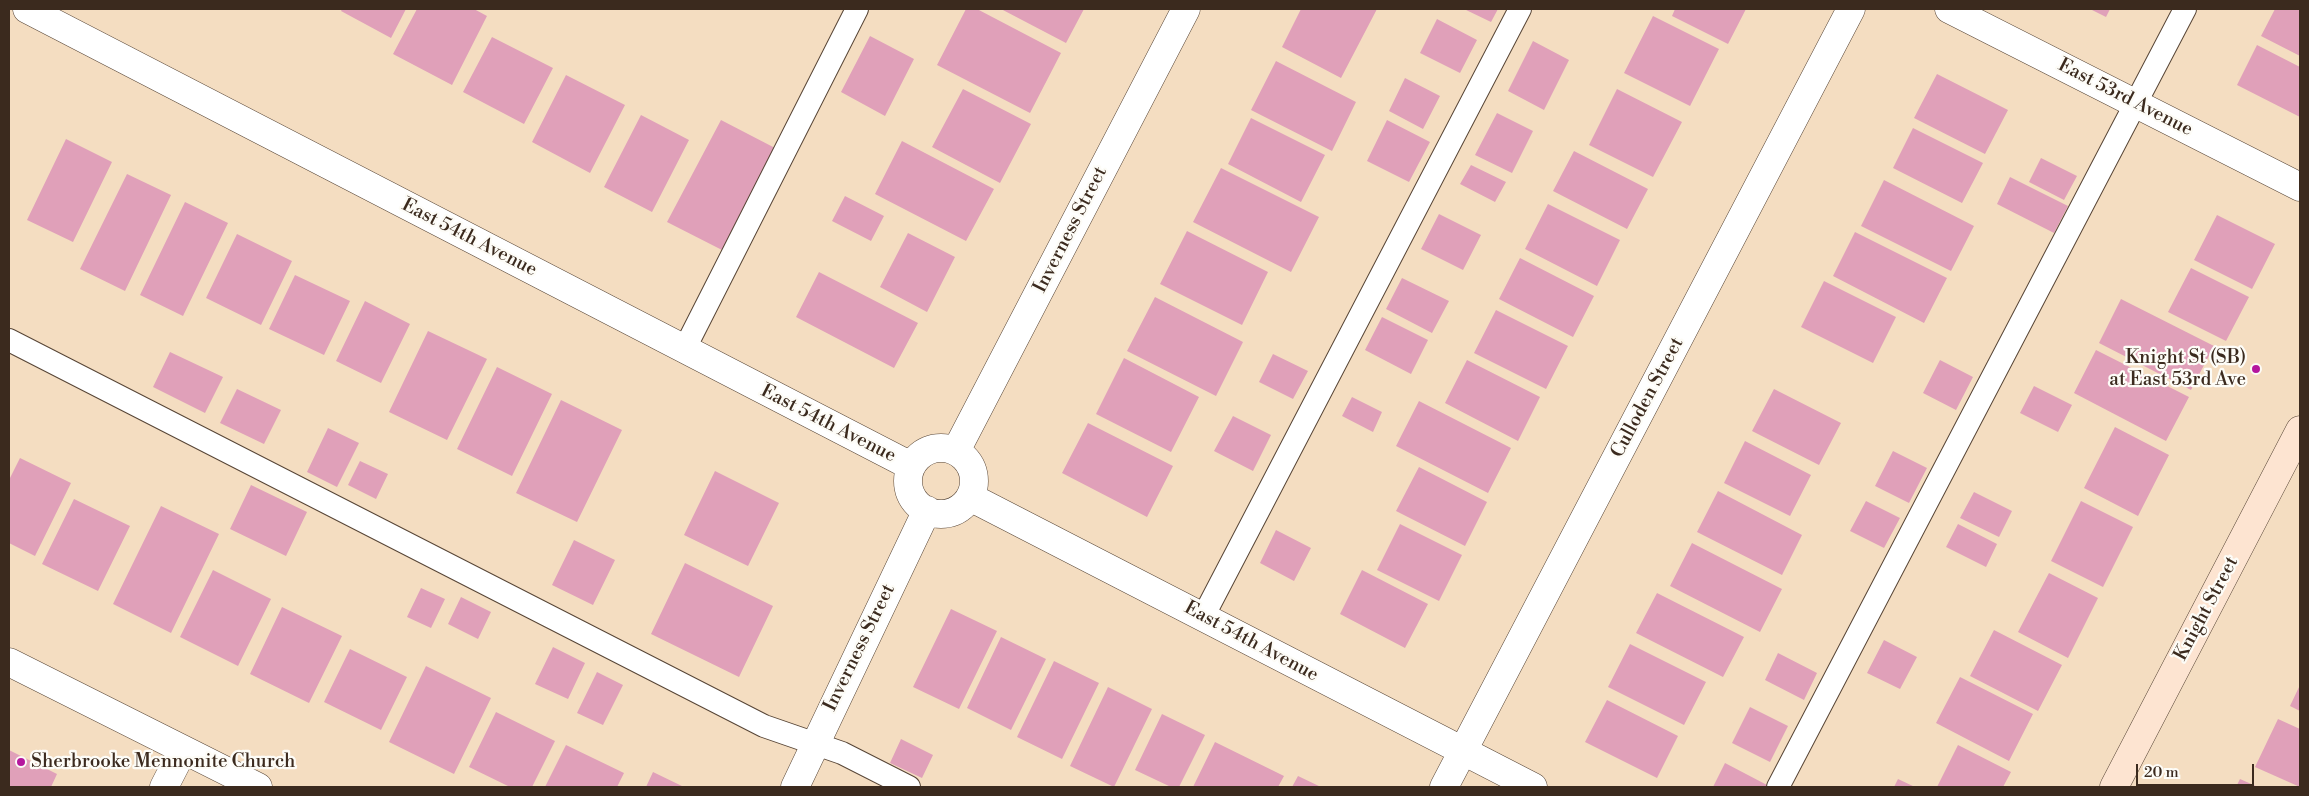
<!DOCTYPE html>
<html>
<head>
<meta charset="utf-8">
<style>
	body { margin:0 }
	#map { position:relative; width:2309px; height:796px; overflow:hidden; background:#f4ddc1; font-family:"Libre Bodoni",serif }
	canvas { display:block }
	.frame { position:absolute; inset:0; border:10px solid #3b2a1e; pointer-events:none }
	.scale { position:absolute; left:2136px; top:764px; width:118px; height:22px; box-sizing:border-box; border:2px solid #3b2a1e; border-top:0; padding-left:6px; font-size:15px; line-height:18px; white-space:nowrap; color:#3b2a1e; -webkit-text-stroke:4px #fdfcf7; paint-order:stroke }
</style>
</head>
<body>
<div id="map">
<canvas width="2309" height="796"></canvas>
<div class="frame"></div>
<div class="scale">20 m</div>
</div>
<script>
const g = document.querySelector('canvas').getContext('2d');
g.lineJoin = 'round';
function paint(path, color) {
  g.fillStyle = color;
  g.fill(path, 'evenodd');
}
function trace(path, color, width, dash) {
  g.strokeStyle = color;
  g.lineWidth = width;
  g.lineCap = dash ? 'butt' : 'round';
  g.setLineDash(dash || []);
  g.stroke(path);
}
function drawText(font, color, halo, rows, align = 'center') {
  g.font = font + ' "Libre Bodoni",serif';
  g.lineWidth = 4.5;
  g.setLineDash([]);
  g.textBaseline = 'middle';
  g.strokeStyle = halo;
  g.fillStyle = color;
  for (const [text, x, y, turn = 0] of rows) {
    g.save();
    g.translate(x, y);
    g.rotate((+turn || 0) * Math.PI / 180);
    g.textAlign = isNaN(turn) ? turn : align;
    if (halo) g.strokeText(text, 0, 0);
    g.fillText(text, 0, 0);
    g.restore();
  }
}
paint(new Path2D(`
	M342 9H406L391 38 341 11Z
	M417 9H474L487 16 452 85 393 54Z
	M966 9H977L1061 53 1030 113 937 65Z
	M1001 9H1084L1066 43Z
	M1301 9H1377L1341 78 1282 47Z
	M1464 9H1498L1491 22Z
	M1675 9H1746L1728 44 1672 16Z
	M2090 9H2110L2106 17Z
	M2275 9H2300V56L2261 36Z
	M1653 16 1719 49 1690 106 1624 73Z
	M1437 19 1477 40 1460 73 1420 53Z
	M870 36 914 59 885 116 841 92Z
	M492 37 553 68 524 124 463 92Z
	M1533 41 1569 60 1544 110 1508 91Z
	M2257 45 2300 67V117L2237 85Z
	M1276 61 1356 102 1332 151 1251 110Z
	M1937 74 2008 110 1985 154 1914 118Z
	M566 75 625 105 590 173 532 142Z
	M1405 78 1440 96 1423 129 1389 111Z
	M963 89 1031 124 1000 183 932 147Z
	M1617 89 1682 122 1653 177 1589 145Z
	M1497 113 1533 131 1512 173 1475 155Z
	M641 115 689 140 652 212 604 187Z
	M1251 118 1325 155 1301 202 1228 164Z
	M721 120 775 148 722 250 667 222Z
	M1387 120 1430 142 1409 182 1367 161Z
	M1913 128 1983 163 1962 203 1893 168Z
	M66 139 112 162 73 242 27 220Z
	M902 141 994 189 966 241 875 194Z
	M1574 151 1648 189 1627 229 1553 191Z
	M2041 158 2077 176 2064 200 2029 182Z
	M1471 165 1506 182 1495 202 1460 184Z
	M1221 168 1319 217 1291 272 1193 222Z
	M127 174 171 195 125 291 80 269Z
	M2010 177 2068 206 2054 233 1997 204Z
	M1884 180 1974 226 1951 271 1861 226Z
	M845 196 884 216 871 241 832 221Z
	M185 202 228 223 183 316 140 295Z
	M1548 204 1620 240 1597 286 1525 249Z
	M1439 214 1481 235 1463 270 1421 249Z
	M2217 215 2275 244 2252 289 2194 260Z
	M1187 231 1268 272 1242 325 1160 284Z
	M1855 232 1947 278 1924 323 1833 276Z
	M908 233 955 257 927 312 880 287Z
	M237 234 292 261 261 325 206 298Z
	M1520 258 1594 296 1573 337 1499 299Z
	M2191 268 2249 297 2226 341 2168 312Z
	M819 272 918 323 894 368 796 317Z
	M295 275 350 301 324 355 269 329Z
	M1402 278 1449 301 1432 333 1386 309Z
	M1824 281 1896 317 1873 363 1801 327Z
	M1155 297 1243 342 1216 396 1127 351Z
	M2121 299 2214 346 2191 390 2099 343Z
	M365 301 410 324 381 383 336 361Z
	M1496 310 1568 346 1546 389 1474 353Z
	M1382 317 1428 340 1411 374 1365 350Z
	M428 331 487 359 447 440 389 412Z
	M2096 350 2189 397 2166 441 2074 393Z
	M170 352 223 377 205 413 153 387Z
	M1273 354 1308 371 1293 399 1259 382Z
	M1124 358 1199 397 1171 452 1096 414Z
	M1467 360 1540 397 1518 441 1445 403Z
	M1940 360 1973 377 1956 410 1923 393Z
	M497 367 552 394 512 476 457 449Z
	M2034 386 2072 405 2058 432 2020 413Z
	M237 389 281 410 264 444 220 423Z
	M1774 389 1841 423 1819 465 1752 431Z
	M1352 397 1382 412 1373 432 1342 416Z
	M561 400 622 430 577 522 516 493Z
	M1419 401 1511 448 1488 493 1396 446Z
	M1233 416 1271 435 1253 471 1214 451Z
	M1088 423 1173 466 1147 517 1062 473Z
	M2115 427 2169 455 2138 516 2084 488Z
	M328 428 359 443 337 487 307 472Z
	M1745 441 1811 475 1790 516 1724 483Z
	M1893 451 1927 468 1909 503 1875 486Z
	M20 458 71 483 35 556 9 543V480Z
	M360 461 388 474 376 499 348 485Z
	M1419 467 1487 502 1465 546 1396 511Z
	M715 471 779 503 748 566 684 535Z
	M251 485 307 512 286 556 230 529Z
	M1718 491 1802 535 1782 575 1697 532Z
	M1974 492 2012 511 1999 537 1960 518Z
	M74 499 130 526 98 591 42 564Z
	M1866 501 1900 518 1884 548 1850 531Z
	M2081 501 2133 527 2103 587 2051 561Z
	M161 506 219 534 171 633 113 604Z
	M1400 524 1462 555 1439 601 1377 570Z
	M1958 524 1997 544 1986 567 1946 547Z
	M1276 530 1311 548 1294 581 1260 563Z
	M574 540 615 560 593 605 552 585Z
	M1692 543 1782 589 1760 632 1670 586Z
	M685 563 773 606 739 677 651 634Z
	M213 570 271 599 238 666 180 637Z
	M1362 570 1428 604 1405 648 1340 614Z
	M2049 573 2098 598 2068 658 2018 632Z
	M421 588 445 599 431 628 407 617Z
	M1657 593 1744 637 1723 677 1636 633Z
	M461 597 491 612 478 639 448 624Z
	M282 607 342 636 309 703 250 674Z
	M951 609 997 631 959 709 913 687Z
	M1994 630 2062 665 2038 711 1970 676Z
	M1001 637 1046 659 1011 730 967 708Z
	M1884 640 1917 657 1900 689 1867 673Z
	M1630 644 1706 682 1684 725 1608 687Z
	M553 647 585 663 568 699 535 684Z
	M350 649 407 677 381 730 324 702Z
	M1778 653 1817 673 1804 700 1765 680Z
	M1054 661 1099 683 1062 759 1017 737Z
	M426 666 491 698 454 774 389 742Z
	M597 672 623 685 603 725 577 713Z
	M1960 677 2033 714 2009 761 1936 723Z
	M2300 685V711L2290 706Z
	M1108 687 1152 709 1114 787 1070 766Z
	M1607 700 1678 736 1657 778 1585 742Z
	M1750 707 1788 726 1770 762 1732 743Z
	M496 712 555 741 532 787H510L469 767Z
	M1162 714 1205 735 1179 787H1171L1135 770Z
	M2278 719 2300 729V787L2255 767Z
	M901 739 933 755 922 778 890 763Z
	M1215 742 1284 776 1278 787H1193Z
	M566 745 624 773 617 787H545Z
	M1958 745 2011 772 2003 787H1937Z
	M9 750 57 774 51 787H9Z
	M1725 763 1767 785 1765 787H1713Z
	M653 772 684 787H646Z
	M1298 776 1321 787H1292Z
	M1898 779 1915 787H1894Z
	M2240 779 2258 787H2236Z`), '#e0a0b9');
const service = new Path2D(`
	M9 340 764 726 842 753 909 787
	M684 350 857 9
	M1203 617 1520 9
	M1778 787 2185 9`);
const minor = new Path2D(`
	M27 9 911 466
	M1949 9 2300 187
	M908 481a33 33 0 1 1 66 0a33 33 0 1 1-66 0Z
	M956 451 1186 9
	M970 497 1533 787
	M9 662 258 787
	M164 787 183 750
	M795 787 927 510
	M1444 787 1851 9`);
const secondary = new Path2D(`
	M2114 787 2300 430`);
trace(service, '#574536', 24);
trace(minor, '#574536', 29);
trace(secondary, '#574536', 29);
trace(service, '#fff', 22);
trace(minor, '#fff', 28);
trace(secondary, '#fde4d1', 28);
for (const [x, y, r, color] of [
	[2256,369,5,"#b5179e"],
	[21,762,5,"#b5179e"]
]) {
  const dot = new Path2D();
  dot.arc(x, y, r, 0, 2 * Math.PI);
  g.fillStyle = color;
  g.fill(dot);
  trace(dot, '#fdfcf7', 2);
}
drawText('19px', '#3b2a1e', '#fdfcf7', [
	["East 53rd Avenue",2125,98,27],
	["Inverness Street",1071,230,-63],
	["East 54th Avenue",469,238,27],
	["Culloden Street",1648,398,-62],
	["East 54th Avenue",828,424,27],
	["Knight Street",2207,609,-62],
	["East 54th Avenue",1251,642,28],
	["Inverness Street",860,648,-64]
]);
drawText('19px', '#3b2a1e', '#fdfcf7', [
	["Knight St (SB)",2246,358],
	["at East 53rd Ave",2246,380],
	["Sherbrooke Mennonite Church",31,762,"left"]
], 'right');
</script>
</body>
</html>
